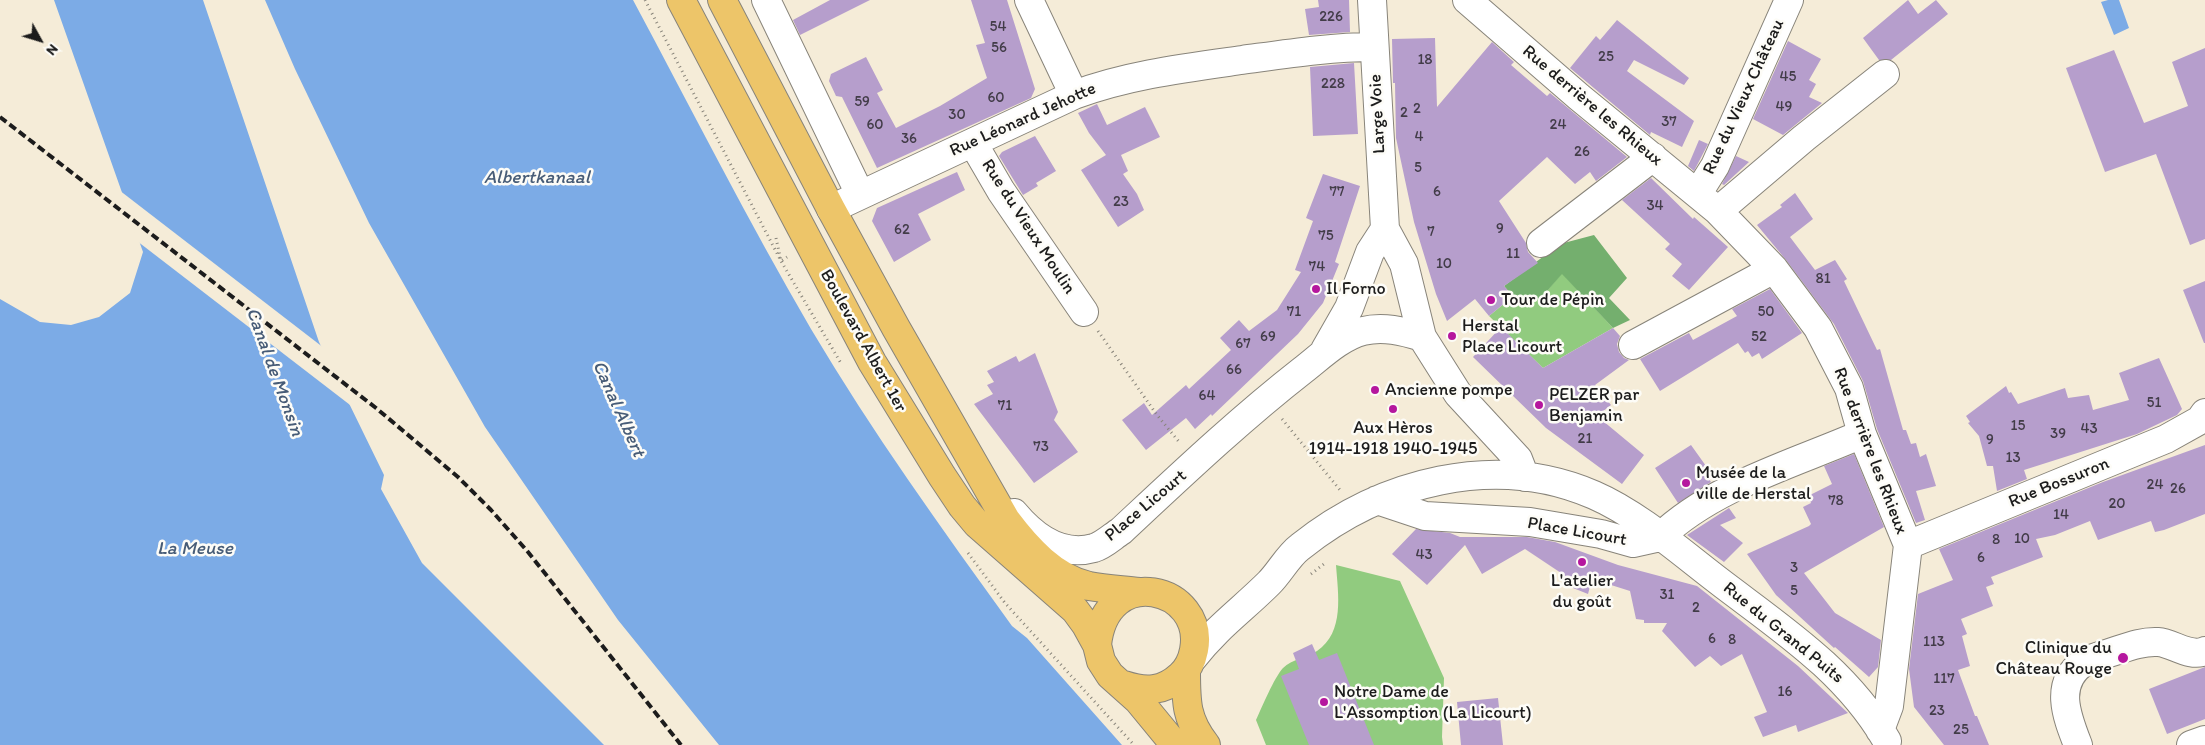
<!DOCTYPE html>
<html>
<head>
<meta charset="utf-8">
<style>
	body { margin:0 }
	#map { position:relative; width:2205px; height:745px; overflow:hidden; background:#f5ecd8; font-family:Itim,sans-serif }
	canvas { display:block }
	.north { position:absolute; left:15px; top:15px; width:50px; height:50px; -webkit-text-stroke:4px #fdfcf7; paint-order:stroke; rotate:129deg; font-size:14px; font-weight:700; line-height:20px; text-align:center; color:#1c1c1c }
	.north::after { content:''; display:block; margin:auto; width:18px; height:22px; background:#1c1c1c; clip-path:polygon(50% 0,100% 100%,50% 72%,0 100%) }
</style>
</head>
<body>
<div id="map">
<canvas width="2205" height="745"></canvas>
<div class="north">N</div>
</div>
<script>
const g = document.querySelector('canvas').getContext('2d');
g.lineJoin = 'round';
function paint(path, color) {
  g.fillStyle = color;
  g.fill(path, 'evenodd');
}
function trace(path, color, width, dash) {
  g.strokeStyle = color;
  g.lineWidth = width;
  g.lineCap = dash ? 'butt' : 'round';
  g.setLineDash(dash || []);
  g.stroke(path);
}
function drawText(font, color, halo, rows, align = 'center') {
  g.font = font + ' Itim,sans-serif';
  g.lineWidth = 5;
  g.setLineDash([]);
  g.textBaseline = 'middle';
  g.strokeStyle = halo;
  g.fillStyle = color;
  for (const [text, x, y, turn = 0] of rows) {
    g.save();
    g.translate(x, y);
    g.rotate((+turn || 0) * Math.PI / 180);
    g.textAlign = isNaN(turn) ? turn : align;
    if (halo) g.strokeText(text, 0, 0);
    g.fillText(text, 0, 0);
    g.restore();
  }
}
paint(new Path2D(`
	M1562 273 1613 328 1543 368 1489 316 1506 302 1541 298Z
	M1336 565 1400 581 1444 678 1442 737 1443 745H1266L1256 720C1262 707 1274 678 1283 668 1292 659 1307 658 1317 651 1345 632 1338 594 1336 565Z`), '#91cb7f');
paint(new Path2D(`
	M1594 235 1627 278 1609 298 1630 320 1613 328 1562 274 1541 298 1506 302 1504 298 1510 293 1504 286 1560 244Z`), '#74af6e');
paint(new Path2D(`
	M54 0H203L319 342 384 475 381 489 422 563 604 745H0V299L40 322 71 325 99 317 130 293 143 252Z
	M265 0H633C692 110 748 221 811 329 872 432 942 529 1012 626L1027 638 1122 745H719L618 620 485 427 369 223 295 69Z
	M2108 0H2119L2129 28 2114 35 2101 2Z`), '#7cabe6');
paint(new Path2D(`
	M119 190 324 348 354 408 137 241Z`), '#f5ecd8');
paint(new Path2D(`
	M830 0H870L800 35 793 20Z
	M971 0H1007L1035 89 1031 98 877 168 842 97 836 96 829 81 831 74 866 57 883 90 877 93 896 128 940 106 987 78 976 45 985 43Z
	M1318 0H1349L1350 32 1309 35 1305 9 1319 7Z
	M1908 0 1918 14 1936 0 1948 14 1891 60H1879L1863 38Z
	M1617 20 1689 78 1684 85 1634 60 1627 71 1694 121 1682 147 1651 132 1650 135 1570 68 1596 36 1600 40Z
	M1435 38 1437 107 1492 42 1514 62 1511 65 1547 96 1550 93 1627 157 1596 181 1590 172 1575 184 1547 157 1499 201 1526 243 1528 252 1538 263 1504 286 1510 293 1504 298 1506 302 1489 316 1475 299 1447 321 1436 294 1414 222 1396 138 1395 83H1393L1392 39Z
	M1788 41 1821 59 1809 80 1816 84 1809 97 1822 103 1783 135 1753 119Z
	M2205 48V239L2190 245 2156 154 2105 172 2066 68 2114 50 2144 123 2188 106 2172 62Z
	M1354 63 1358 134 1313 136 1310 67Z
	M1097 104 1107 125 1145 107 1160 137 1121 155 1128 171 1123 174 1137 194 1144 210 1118 227 1081 170 1106 155 1089 133 1078 113Z
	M1035 136 1056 171 1036 183 1038 186 1023 195 999 156 1002 152Z
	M1699 140 1708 144 1694 171 1688 166Z
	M1736 156 1749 162 1724 185 1722 184Z
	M957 172 965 190 918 214 931 240 894 262 872 221 877 208Z
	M1323 174 1360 186 1335 262 1339 264 1323 303 1298 334 1212 416 1211 414 1195 429 1186 418 1146 450 1122 420 1144 403 1152 415 1186 385 1189 389 1231 350 1220 338 1239 320 1249 331 1277 310 1301 272 1295 270 1313 221 1306 218Z
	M1651 178 1693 219 1694 217 1728 247 1689 290 1672 276 1682 264 1665 249 1670 244 1622 200Z
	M1795 193 1813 219 1790 237 1815 270 1835 260 1847 279 1844 281 1877 350 1880 349 1903 430H1906L1911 444 1916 443 1920 457 1926 454 1936 486 1916 491 1925 520 1916 523 1877 429 1863 381 1834 324 1786 260 1757 225 1782 207 1780 205Z
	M2205 281V343H2204L2183 290Z
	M1770 289 1802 333 1762 359 1759 353 1752 357 1748 351 1745 353 1738 343 1660 391 1640 359 1689 333 1693 340 1737 316 1732 309Z
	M1501 327 1543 368 1613 328 1620 336 1617 344 1619 352 1624 358 1629 360 1595 385 1611 405 1597 416 1644 455 1622 484 1546 428 1473 357Z
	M1035 353 1058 412 1054 420 1078 452 1034 483 974 404 993 394 987 385 994 382 987 371 1016 356 1019 362Z
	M2159 358 2182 409 2177 415 2137 434 2024 470 2027 479 1997 491 1993 466H1987L1979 436 1968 423 1970 422 1966 416 2006 386 2009 393 2011 392 2018 404 2065 388 2068 398 2089 395 2093 410 2129 400 2119 373Z
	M1691 445 1706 466 1702 469 1711 482 1678 503 1655 468Z
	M2205 445V514L2164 530 2155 532 2151 521 2098 540 2090 521 2055 535 2036 539 2043 557 1991 577 1994 584 1986 587 1993 606 1961 619 1967 634 1962 636 1970 666 1958 670 1975 716H1977L1989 745H1944L1914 707 1909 669 1918 594 1953 580 1939 549 2103 482Z
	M1854 454 1884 527 1804 573 1835 613 1881 640 1878 667 1869 677 1835 647 1834 648 1776 595 1747 554 1809 526 1811 524 1803 507 1811 503 1808 496 1832 484 1824 466Z
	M1729 508 1736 518 1720 525 1743 543 1724 562 1687 535Z
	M1416 529 1450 533 1460 537H1527L1555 542 1618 565 1697 586 1798 666 1848 713 1798 732 1796 725 1763 737 1754 717 1767 712 1742 654 1721 666 1710 656 1695 667 1662 631 1667 623H1644V620L1636 619 1630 591 1592 579 1588 594 1563 584 1564 575 1525 549 1482 574 1465 545 1427 585 1392 554Z
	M1312 644 1319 660 1337 653 1374 745H1309L1281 676 1299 669 1293 653Z
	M2205 667V719L2167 734 2149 689Z
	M1498 698 1503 745H1461L1457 702Z`), '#b69ecc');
const minor = new Path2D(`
	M766 0 855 184 862 193
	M1029 0 1074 95
	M1372 0 1385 229 1404 264 1422 337 1458 394 1518 459 1525 477
	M1467 0 1579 97 1718 211 1774 269 1818 328 1849 388 1862 434 1908 545 1889 706 1880 730
	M973 143 1001 191 1084 312
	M1698 193 1715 166 1789 0
	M831 209 1074 95C1127 75 1185 68 1242 60 1286 54 1330 47 1374 47
	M1718 211 1804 138 1885 74
	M1541 243 1653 157
	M1633 345 1774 269
	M1325 350 1349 308 1370 252 1385 229
	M1377 500 1425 516 1530 522 1601 534 1633 543 1660 537
	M1014 513C1034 537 1061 557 1094 548 1104 545 1113 536 1121 531 1180 476 1239 420 1303 370 1321 356 1340 337 1363 331 1383 326 1403 331 1422 337
	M1660 537C1713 486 1796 463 1862 434
	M1908 545 2166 439 2200 420 2205 413
	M1193 658C1217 627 1243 609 1269 583 1280 572 1288 556 1300 547 1381 482 1495 452 1594 495 1640 515 1684 555 1724 585 1786 632 1848 673 1887 741
	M2078 745C2067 717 2053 683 2084 662 2091 658 2101 656 2109 653 2125 648 2141 641 2158 642 2173 643 2190 658 2205 651
	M2191 745 2205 740`);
const major = new Path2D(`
	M681 0 872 362 942 476 962 506 977 524 1075 610 1086 625 1097 645 1101 661 1110 675 1138 700 1175 745
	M722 0 831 209 896 328 1006 520C1027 548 1054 578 1089 586 1106 589 1123 590 1139 592
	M1097 645C1106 561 1206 587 1194 650 1192 661 1188 669 1180 676 1163 692 1145 692 1124 685
	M1186 671C1186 702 1186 720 1206 745`);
trace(minor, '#88847a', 30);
trace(major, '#88847a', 30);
trace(new Path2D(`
	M645 0 781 261 842 365
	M776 238 781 261 787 257
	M1098 331 1157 415 1180 443
	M1282 419 1340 490
	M968 553 1005 603 1134 745
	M1311 574 1324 564`), '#88847a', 3, [1, 4]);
trace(minor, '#fff', 28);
trace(major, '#edc569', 28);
trace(new Path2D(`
	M0 117 376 408 458 477 491 510 528 552 681 745`), '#1c1c1c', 4, [8, 4]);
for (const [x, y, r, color] of [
	[1316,289,5,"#b5179e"],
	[1491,300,5,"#b5179e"],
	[1452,336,5,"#b5179e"],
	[1375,390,5,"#b5179e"],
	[1539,405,5,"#b5179e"],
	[1393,409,5,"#b5179e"],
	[1686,483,5,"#b5179e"],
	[1582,562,5,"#b5179e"],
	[2123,658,6,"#b5179e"],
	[1324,702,5,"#b5179e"]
]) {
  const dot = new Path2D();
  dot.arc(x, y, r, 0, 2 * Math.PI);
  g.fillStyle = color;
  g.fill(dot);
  trace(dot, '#fdfcf7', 2);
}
drawText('15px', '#423c48', null, [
	["226",1331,17],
	["54",998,27],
	["56",999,48],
	["25",1606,57],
	["18",1425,60],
	["45",1788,77],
	["228",1333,84],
	["60",996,98],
	["59",862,102],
	["49",1784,107],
	["2",1417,109],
	["2",1404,113],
	["30",957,115],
	["37",1669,122],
	["60",875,125],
	["24",1558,125],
	["4",1419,137],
	["36",909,139],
	["26",1582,152],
	["5",1418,168],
	["77",1337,192],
	["6",1437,192],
	["23",1121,202],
	["34",1655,206],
	["9",1500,229],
	["62",902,230],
	["7",1431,232],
	["75",1326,236],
	["11",1513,254],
	["10",1444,264],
	["74",1317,267],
	["81",1823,279],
	["71",1294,312],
	["50",1766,312],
	["69",1268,337],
	["52",1759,337],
	["67",1243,344],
	["66",1234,370],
	["64",1207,396],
	["51",2154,403],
	["71",1005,406],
	["15",2018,426],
	["43",2089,429],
	["39",2058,434],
	["21",1585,439],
	["9",1990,440],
	["73",1041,447],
	["13",2013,458],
	["24",2155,485],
	["26",2178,489],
	["78",1836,501],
	["20",2117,504],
	["14",2061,515],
	["10",2022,539],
	["8",1996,540],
	["43",1424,555],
	["6",1981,558],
	["3",1794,568],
	["5",1794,591],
	["31",1667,595],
	["2",1696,608],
	["6",1712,639],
	["8",1732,640],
	["113",1934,642],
	["117",1944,679],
	["16",1785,692],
	["23",1937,711],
	["25",1961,730]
]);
drawText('18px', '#1c1c1c', '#fdfcf7', [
	["Rue du Vieux Château",1744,97,-65],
	["Rue derrière les Rhieux",1592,106,40],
	["Large Voie",1378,114,-93],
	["Rue Léonard Jehotte",1023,120,-24],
	["Rue du Vieux Moulin",1028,227,57],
	["Boulevard Albert 1er",863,341,61],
	["Rue derrière les Rhieux",1870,451,69],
	["Rue Bossuron",2059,483,-22],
	["Place Licourt",1146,506,-40],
	["Place Licourt",1577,532,10],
	["Rue du Grand Puits",1783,633,39]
]);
drawText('18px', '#1c1c1c', '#fdfcf7', [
	["Il Forno",1326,289],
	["Tour de Pépin",1501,300],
	["Herstal",1462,326],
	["Place Licourt",1462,347],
	["Ancienne pompe",1385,390],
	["PELZER par",1549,395],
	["Benjamin",1549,416],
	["Aux Hèros",1393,428,"center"],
	["1914-1918 1940-1945",1393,449,"center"],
	["Musée de la",1696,473],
	["ville de Herstal",1696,494],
	["L'atelier",1582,581,"center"],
	["du goût",1582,602,"center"],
	["Clinique du",2112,648,"right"],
	["Château Rouge",2112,669,"right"],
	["Notre Dame de",1334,692],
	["L'Assomption (La Licourt)",1334,713]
], 'left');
drawText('italic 19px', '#475c77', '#fdfcf7', [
	["Albertkanaal",537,178],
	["Canal de Monsin",274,372,70],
	["Canal Albert",618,409,66],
	["La Meuse",195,549]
]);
</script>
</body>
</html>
